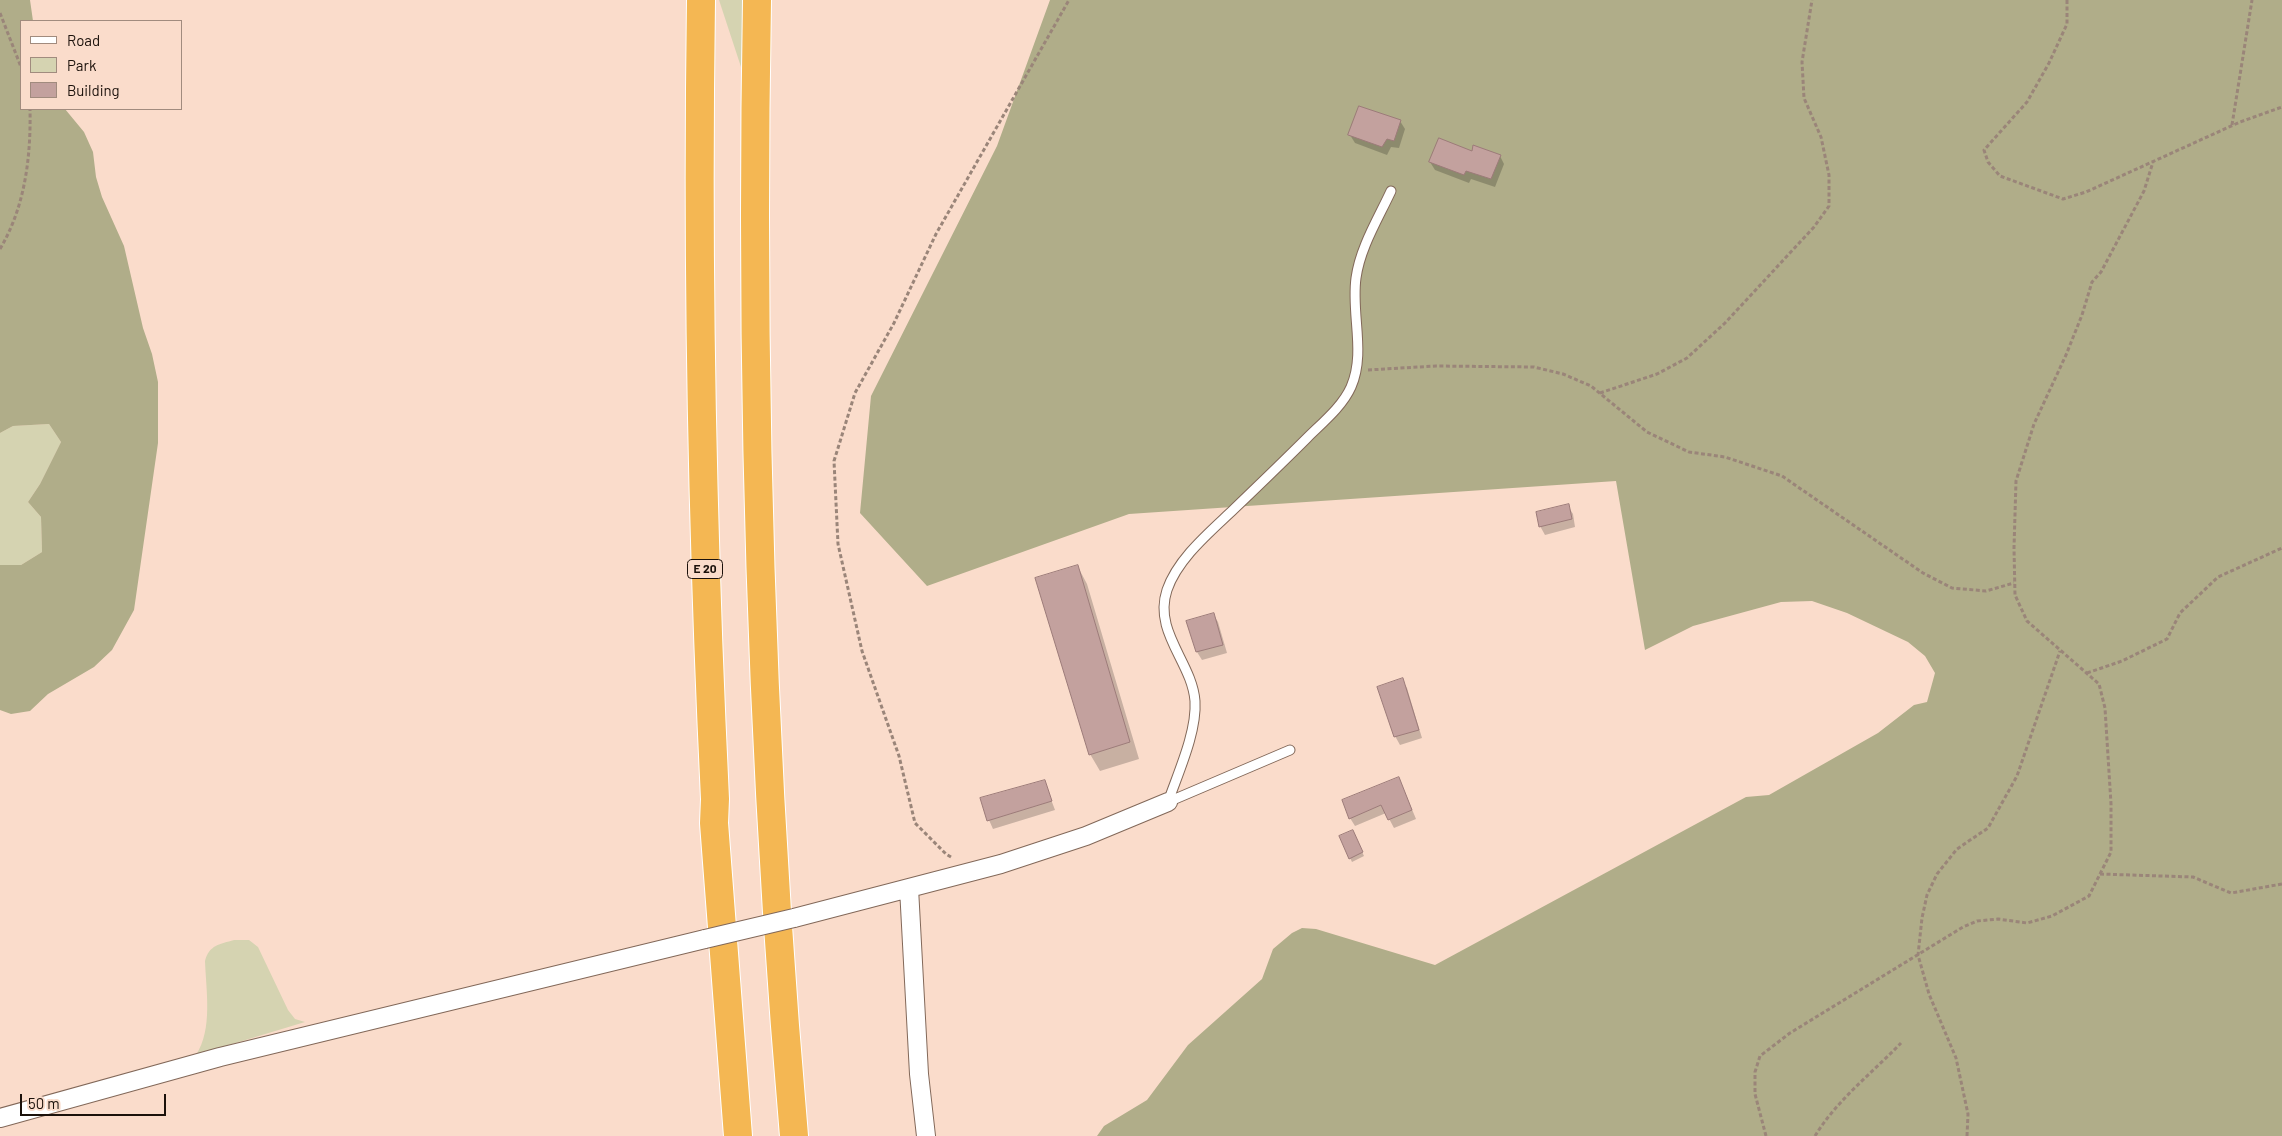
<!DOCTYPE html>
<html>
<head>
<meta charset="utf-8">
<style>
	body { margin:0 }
	#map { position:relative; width:2282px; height:1136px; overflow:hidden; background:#fadccb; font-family:Barlow,sans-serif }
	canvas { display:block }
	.legend { position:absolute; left:20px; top:20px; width:162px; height:90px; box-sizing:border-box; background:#fadccb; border:1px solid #a18b7e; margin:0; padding:6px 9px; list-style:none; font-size:15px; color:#1b110b }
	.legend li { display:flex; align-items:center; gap:10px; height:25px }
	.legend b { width:25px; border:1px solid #a18b7e }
	.scale { position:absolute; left:20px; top:1094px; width:146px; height:22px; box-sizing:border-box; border:2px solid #1b110b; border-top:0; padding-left:6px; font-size:15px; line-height:18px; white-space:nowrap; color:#1b110b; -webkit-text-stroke:4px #fadccb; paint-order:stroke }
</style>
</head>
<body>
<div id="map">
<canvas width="2282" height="1136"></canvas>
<ul class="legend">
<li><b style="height:6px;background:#fff"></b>Road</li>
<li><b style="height:14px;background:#d5d3b1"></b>Park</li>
<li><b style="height:14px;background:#c3a19e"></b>Building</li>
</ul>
<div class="scale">50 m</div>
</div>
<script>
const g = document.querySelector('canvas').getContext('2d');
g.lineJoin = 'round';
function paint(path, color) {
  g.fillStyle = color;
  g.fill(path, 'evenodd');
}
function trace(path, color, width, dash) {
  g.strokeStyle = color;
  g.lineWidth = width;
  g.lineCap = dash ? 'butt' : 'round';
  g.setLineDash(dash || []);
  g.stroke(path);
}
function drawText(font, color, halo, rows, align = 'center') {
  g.font = font + ' Barlow,sans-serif';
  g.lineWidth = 4;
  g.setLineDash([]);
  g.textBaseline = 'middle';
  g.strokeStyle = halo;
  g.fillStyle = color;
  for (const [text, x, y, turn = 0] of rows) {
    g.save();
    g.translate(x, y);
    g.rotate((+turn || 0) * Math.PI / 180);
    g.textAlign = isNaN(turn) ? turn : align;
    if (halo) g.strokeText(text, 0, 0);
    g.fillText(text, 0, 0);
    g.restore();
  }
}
paint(new Path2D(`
	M719 0H743L742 70Z
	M49 424 61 442 40 484 28 502 41 517 42 552 21 565H0V433L13 426Z
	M234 940H249L258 947 288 1010 295 1019 305 1022 196 1055C213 1029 206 991 205 961 209 945 220 944 234 940Z`), '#d5d3b1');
paint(new Path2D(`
	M0 0H30L33 21H21V109H65L84 132 93 152 96 177 102 197 124 246 143 328 152 354 158 382V443L134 610 112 650 94 667 48 694 30 711 11 714 0 710V565H21L42 552 41 517 28 502 40 484 61 442 49 424 13 426 0 433Z
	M1050 0H2282V1136H1097L1104 1126 1147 1100 1188 1045 1262 979 1273 949 1292 933 1302 928 1316 929 1435 965 1746 797 1769 795 1878 733 1914 705 1927 702 1935 673 1925 656 1908 642 1847 613 1812 601 1781 602 1693 626 1645 650 1616 481 1129 514 927 586 860 513 871 396 997 146Z`), '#b0ad89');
paint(new Path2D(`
	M1400 121 1405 129 1399 148 1391 147 1387 155 1355 143 1350 135Z
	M1473 153 1500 156 1504 164 1495 187 1471 179 1469 183 1435 170 1430 162Z
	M1568 506 1573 514 1575 527 1545 535 1540 526Z
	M1078 567 1087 584 1139 759 1100 771 1090 754Z
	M1213 614 1218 622 1227 653 1202 660 1197 652 1188 622Z
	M1402 680 1407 688 1422 738 1400 745 1395 736Z
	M1399 778 1416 819 1394 828 1386 813 1355 826 1350 818Z
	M1044 781 1055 810 993 829 989 820Z
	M1354 835 1364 856 1352 862 1340 837Z`), '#0003');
const building = new Path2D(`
	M1359 106 1401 120 1394 141 1387 139 1382 147 1348 135Z
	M1439 138 1472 151 1473 145 1501 155 1491 179 1466 171 1464 175 1429 162Z
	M1569 504 1572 519 1539 527 1536 512Z
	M1078 565 1130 742 1089 755 1035 578Z
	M1214 613 1223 645 1196 652 1186 621Z
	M1403 678 1419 730 1394 737 1377 687Z
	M1399 777 1412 810 1388 820 1381 805 1349 819 1342 800Z
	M1045 780 1052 801 987 821 980 798Z
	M1353 830 1363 852 1349 859 1339 836Z`);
paint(building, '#c3a19e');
trace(building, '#9c7b79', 1);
const lane = new Path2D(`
	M1168 802C1178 773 1197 732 1195 701 1192 662 1153 632 1167 590 1178 558 1210 532 1234 509 1258 486 1283 462 1307 438 1322 423 1342 407 1351 387 1366 353 1351 314 1356 278 1360 248 1378 219 1391 191
	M1168 802 1290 750`);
const street = new Path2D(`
	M909 888 919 1074 926 1136
	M794 918 1001 864 1086 836 1168 802
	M0 1118 220 1057 705 939`);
const highway = new Path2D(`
	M701 0C697 267 702 532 715 799L714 823 738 1136
	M757 0C750 379 761 758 794 1136`);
trace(lane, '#826859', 11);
trace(street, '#826859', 20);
trace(highway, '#fff', 30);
trace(new Path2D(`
	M2067 0V24L2049 63 2027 102 1984 150 1988 162 2000 176 2063 199 2086 192 2240 122 2282 107
	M0 13 21 67
	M2232 125 2252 0
	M0 249C25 207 31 157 30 109
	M1368 370 1436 366 1534 367 1563 374 1591 386 1647 432 1689 452 1725 457 1782 476 1923 573 1952 588 1986 591 2014 583
	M1600 393 1657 374 1687 358 1725 323 1814 227 1829 206V175L1821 137 1804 98 1802 62 1812 0
	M2087 673 2122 661 2167 639 2180 613 2218 577 2282 548
	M951 857 946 854 915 823 899 756 862 651 838 544 834 461 855 393 894 323 936 234 1069 0
	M2100 874 2193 877 2231 893 2282 884
	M1766 1136 1755 1094V1072L1760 1056 1790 1033 1963 927 1977 921 1998 919 2027 923 2052 916 2089 896 2111 852V804L2105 708 2099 684 2027 621 2015 595 2014 548 2016 481 2034 424 2066 355 2082 315 2092 282 2101 272 2144 191 2153 162
	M1815 1136C1837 1100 1872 1073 1901 1043
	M1967 1136 1968 1114 1956 1058 1929 994 1918 955 1922 918 1927 895 1937 874 1957 849 1988 828 2017 776 2060 651`), '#9a8579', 3, [4, 2.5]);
trace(lane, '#fff', 9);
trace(street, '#fff', 18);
trace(highway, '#f4b753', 28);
const streetBridge = new Path2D(`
	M705 939 794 918`);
trace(streetBridge, '#826859', 20, []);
trace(streetBridge, '#fff', 18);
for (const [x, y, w] of [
	[705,569,35]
]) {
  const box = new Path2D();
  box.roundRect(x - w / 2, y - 9.5, w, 19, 4);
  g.fillStyle = '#fadccb';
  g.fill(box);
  trace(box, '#1b110b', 1);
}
drawText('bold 12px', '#1b110b', null, [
	["E 20",705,569]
]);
</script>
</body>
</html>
